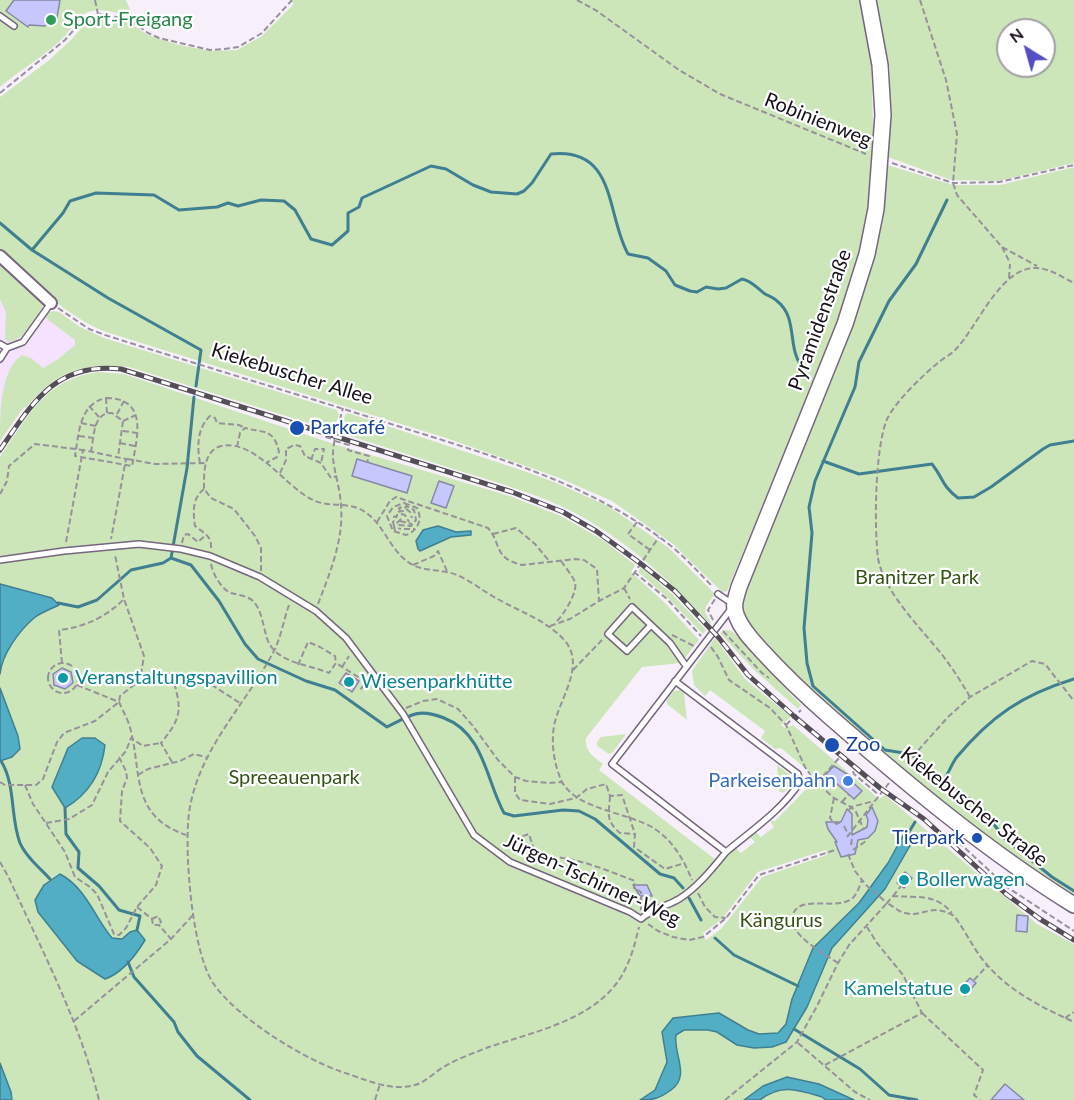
<!DOCTYPE html>
<html>
<head>
<meta charset="utf-8">
<style>
	body { margin:0 }
	#map { position:relative; width:1074px; height:1100px; overflow:hidden; background:#f7f0fb; font-family:Lato,sans-serif }
	canvas { display:block }
	.north { position:absolute; left:996px; top:18px; width:60px; height:60px; box-sizing:border-box; background:#fff; border:2px solid #a2a0a3; border-radius:50%; rotate:323deg; font-size:16px; font-weight:700; line-height:24px; text-align:center; color:#17111a }
	.north::after { content:''; display:block; margin:auto; width:21px; height:27px; background:#554dc4; clip-path:polygon(50% 0,100% 100%,50% 72%,0 100%) }
</style>
</head>
<body>
<div id="map">
<canvas width="1074" height="1100"></canvas>
<div class="north">N</div>
</div>
<script>
const g = document.querySelector('canvas').getContext('2d');
g.lineJoin = 'round';
function paint(path, color) {
  g.fillStyle = color;
  g.fill(path, 'evenodd');
}
function trace(path, color, width, dash) {
  g.strokeStyle = color;
  g.lineWidth = width;
  g.lineCap = dash ? 'butt' : 'round';
  g.setLineDash(dash || []);
  g.stroke(path);
}
function drawText(font, color, halo, rows, align = 'center') {
  g.font = font + ' Lato,sans-serif';
  g.lineWidth = 4.5;
  g.setLineDash([]);
  g.textBaseline = 'middle';
  g.strokeStyle = halo;
  g.fillStyle = color;
  for (const [text, x, y, turn = 0] of rows) {
    g.save();
    g.translate(x, y);
    g.rotate((+turn || 0) * Math.PI / 180);
    g.textAlign = isNaN(turn) ? turn : align;
    if (halo) g.strokeText(text, 0, 0);
    g.fillText(text, 0, 0);
    g.restore();
  }
}
paint(new Path2D(`
	M0 265 40 301 42 309 87 337 54 378 23 406 0 440Z`), '#f4e2fe');
paint(new Path2D(`
	M0 0H126L134 19C123 14 101 7 88 12 79 15 72 27 66 35 47 55 21 69 0 87Z
	M289 0H860L871 58 874 156 863 239 838 322 727 591 722 592 719 589 673 544 612 501 557 477 446 438 106 332C64 315 33 282 0 252V97L48 61 72 39 87 21 98 17 127 21 148 35 179 45 211 51 237 50 262 36 294 4Z
	M875 0H1074V163L998 181 951 180 888 157 890 69ZM1008 30H1044V66H1008Z
	M887 165 953 185H1000L1074 167V898L1049 883 953 811 791 677 745 619 742 604 744 589 881 212Z
	M0 260 42 299 44 304C38 320 26 338 9 342L5 339 6 312 0 299Z
	M54 311 59 312 80 327 104 338 337 410 339 414 334 431 129 367C82 363 57 370 26 408L24 407 0 441C0 415 0 369 22 355L31 358 43 368 57 360 75 345V340L47 319 46 316 49 312Z
	M98 372 124 374 334 444 510 496 561 516 603 540 635 565 631 572 664 602 699 640 681 663 642 667 586 738C585 752 593 756 603 764L599 770 720 863 736 848 741 853 755 842 750 837 756 832 761 837 774 827 770 821H775L817 778 781 748 775 749 761 738 765 731 710 690 705 696 694 685 692 671 715 638 745 679 791 717 781 725 785 728 793 725 879 799 885 795 1037 924 1074 944V1100H12L11 1092 0 1063V457C28 416 45 379 98 372ZM826 850 827 855 762 877 721 929 706 940 703 933 722 919 758 872Z
	M348 413 524 471 554 482 608 506 669 548 715 594 706 606 705 612 711 622 710 624C669 579 621 535 565 508 533 493 499 483 466 473 424 460 382 446 340 433L345 415Z
	M641 567 673 595 706 630 703 634 668 598 638 572Z
	M726 630 732 631 739 637 779 677 782 685 801 705 798 709 753 669 720 633Z
	M680 690 684 693 687 720 667 704V700L674 691Z
	M626 734 613 752 609 754 597 746V742L601 737Z
	M777 765 793 777 794 783 783 793 779 791Z`), '#cce6b9');
const water = new Path2D(`
	M438 526 456 532 471 531V535L451 537 420 551 418 549 416 541 423 530Z
	M0 584 52 598 59 605C51 609 40 613 34 618 19 631 2 654 0 674Z
	M0 688 18 736 20 749 12 757 0 761Z
	M82 738H95L105 745C102 772 89 794 65 808L52 787 68 748Z
	M905 832H909L915 837 885 889 832 948 807 1007 786 1042 772 1047 754 1048 737 1045 717 1032 708 1030H684L676 1035C673 1054 691 1076 671 1090 660 1098 654 1100 640 1100L655 1090 667 1062 662 1032 673 1018 719 1013 748 1030 759 1034 778 1033 786 1024 792 999 813 948 859 903 888 863Z
	M60 874C86 888 94 916 112 938L122 939 130 932 137 930 145 940C136 955 122 973 105 979L77 961 38 912 35 900 44 885Z
	M0 1063 11 1092 12 1100H0Z
	M787 1077 819 1084 854 1100H826L822 1097C799 1090 781 1083 760 1100H744L763 1086Z`);
paint(water, '#52aec5');
trace(water, '#407f92', 1.5);
trace(new Path2D(`
	M947 200 916 264 889 301 859 362 855 387 815 481 809 507 812 533 804 628 807 663 813 686 885 750 910 754 924 763 944 781 982 808 1004 838 1052 877 1074 891
	M0 223 32 250
	M196 386 201 350 108 298 32 250 63 213 70 201 96 193 154 195 179 210 217 207 228 203 238 206 261 200 284 201 295 210 311 239 332 245 348 231V213L359 207 362 198 431 166 446 169 473 185 491 192 517 194 524 191 532 183 551 154C617 147 606 215 628 254L648 258 666 271 675 285 690 291 697 292 706 287 718 289 726 288 742 279C752 281 757 288 765 294 769 296 774 298 777 301 799 318 786 348 803 368
	M823 461 859 474 932 464C944 479 941 485 958 498L974 497 991 487 1043 449 1050 445 1074 441
	M171 558 191 565 219 601 245 644 258 659 306 681 335 690 387 727C395 723 404 718 412 715 422 711 434 714 444 718 484 733 486 780 504 813L514 816 563 810 579 811 595 819 660 874 674 878 683 888
	M58 603 78 607 97 600 131 570 163 563 171 558 187 468 194 397
	M1 761C16 785 10 817 20 843 26 857 40 868 50 879
	M939 786C947 778 950 767 956 758 991 716 1022 695 1074 679
	M65 808 66 834 79 852 78 868 99 886 119 910 140 916 137 930
	M909 832 915 822
	M689 898 701 920
	M715 938 734 955 798 986
	M128 962 134 977 174 1022 178 1032 197 1056 250 1100
	M794 1029 860 1069 889 1095 917 1100`), '#407f92', 3);
const building = new Path2D(`
	M14 0H60L57 18 45 26 29 25 28 27 6 11Z
	M357 459 412 476 407 493 352 476Z
	M439 481 454 486 446 508 431 503Z
	M62 668 71 672 73 683 65 689 54 685 53 674Z
	M346 673 359 681 352 692 339 683Z
	M834 766 850 776 848 778 862 791 854 799 826 774Z
	M872 807 878 821 875 831 868 838 858 840 855 854 841 857 835 842H837L828 829 826 822H841L847 809 852 814V835L867 827 868 820 866 815Z
	M905 872 912 878 904 888 897 883Z
	M633 885H647L652 896H640Z
	M1017 915 1028 916 1027 932 1016 931Z
	M970 978 976 983 965 996 959 990Z
	M1005 1084 1024 1100H991Z`);
paint(building, '#c6c8fd');
trace(building, '#8788a5', 1.5);
const lane = new Path2D(`
	M0 16 14 26
	M0 344 7 348 0 359
	M7 348 23 342 51 303
	M0 560 64 551 139 544 181 549 210 556 260 577 316 611 346 638 403 714 474 835 510 862 630 912 641 919C652 909 667 906 679 899 697 888 713 868 726 852
	M651 625 627 651 608 634 632 607 670 643 686 666
	M675 681 798 774 800 782C782 810 751 831 726 852L612 764 734 605 718 594`);
const street = new Path2D(`
	M0 256 51 303`);
const secondary = new Path2D(`
	M868 0 880 65 883 115 876 209 867 254 845 324 739 587C736 598 732 606 737 617 742 630 752 640 761 650 783 674 805 695 829 716 907 784 987 851 1074 905`);
trace(lane, '#76667e', 8);
trace(street, '#76667e', 14);
trace(secondary, '#76667e', 18);
trace(new Path2D(`
	M95 0 98 14
	M577 0 597 11 679 70 720 94 866 154
	M920 0 946 80 957 134 953 183 957 195 1002 247 1037 266
	M0 93 65 40 84 18 98 14 129 19 148 33 159 38 210 50 224 49 238 47 262 33 292 0
	M892 163 953 183 999 182 1074 165
	M1002 247 1009 261
	M1009 278 1010 264
	M58 308 89 329 105 335C199 365 294 393 388 423 485 454 589 481 671 546 686 558 699 573 713 587
	M106 398C149 398 137 438 132 466L75 456C79 433 79 404 106 398Z
	M106 398 107 413
	M89 406 99 417
	M117 414 124 401
	M123 421 136 415
	M81 423 96 426
	M123 431 137 433
	M79 436 94 438
	M326 436V437L335 440
	M335 441 349 445 348 450 369 456 367 463
	M120 443 135 446
	M237 447 240 433 245 428C263 433 274 428 279 452L277 457 266 463
	M91 452C94 437 93 412 112 413L123 421 118 457
	M127 459 155 464 205 463
	M311 460 315 449H324L321 463
	M200 463C197 447 197 428 210 416L215 418 217 423 239 425 245 428
	M280 473 286 460V449L294 445 300 446 305 456 321 463 331 478 337 476
	M204 489C192 498 193 513 195 526 205 534 212 536 211 549
	M0 494 7 481 9 466 35 444 83 450
	M404 503 417 508C423 519 418 531 406 535L393 531 387 516 393 507Z
	M406 509 410 512 412 518
	M400 511 399 508 403 507
	M401 514 405 515 409 522
	M393 517 397 516V512L404 511 406 506 414 510 416 520 411 526 399 525 398 528 401 529
	M400 521 412 524
	M377 522 390 501 396 497 488 528C502 544 493 558 522 565L575 559 584 560 597 569 599 601
	M637 522 628 534 650 550
	M394 526 393 522 397 516
	M404 529H415
	M395 531 394 526 401 519H404
	M493 534 516 528 535 544 550 562
	M66 542 83 450 126 459 111 539
	M182 543 184 535 188 534 198 542 206 535
	M211 564C213 574 221 589 231 593 238 595 248 596 253 601 261 609 263 624 266 635 272 663 308 664 329 673L336 663 366 682 360 690
	M413 565 434 556 438 551 447 571
	M261 571V548L255 536 234 509 211 498 204 489C204 474 203 451 221 446 256 439 285 487 313 500 329 508 350 501 365 512 386 526 390 553 413 565 427 572 443 569 457 575 471 581 483 591 496 598 520 612 547 620 565 641 586 666 559 699 554 726 551 744 554 763 561 780 575 810 629 812 655 829 673 841 684 860 692 880
	M634 572 667 599 701 636
	M624 588 630 599
	M318 604C330 573 344 539 341 505 340 489 335 474 333 459 332 442 339 424 343 408
	M289 605C284 619 281 636 275 649 246 705 198 749 189 813 184 852 192 951 213 983 237 1018 302 1058 342 1072 365 1079 390 1092 415 1085 424 1083 434 1073 442 1068 456 1059 474 1053 489 1047 539 1030 606 1018 628 963 633 952 636 939 639 927
	M713 620 708 610 715 599
	M557 621C564 614 578 592 575 582 572 575 565 567 561 561
	M550 626 570 619 599 601 624 588 659 537
	M723 631 762 673 769 678
	M672 635 694 646
	M711 647 718 657 729 680 770 708 786 725 805 767 814 780 834 798 851 807 856 812 864 830
	M62 663 59 630C85 627 106 617 124 599L115 555
	M48 678a15 15 0 1 1 30 0a15 15 0 1 1-30 0Z
	M298 665 308 642 320 647 335 656 336 663
	M342 667 349 656
	M573 670 602 640
	M142 675 183 673 204 680 240 703
	M77 685 119 702C122 709 126 716 129 724 143 770 128 815 186 835
	M970 697C962 683 953 669 943 656 922 629 884 593 878 558 874 526 875 448 887 419 896 401 923 375 939 362 945 357 952 354 957 348 976 327 996 280 1024 270 1042 263 1058 275 1074 283
	M406 708 423 701 437 699 458 709 473 726 498 760 515 777 526 781 549 783 562 782
	M786 725 801 710
	M172 762 161 743C184 715 181 708 172 675
	M906 764 948 717 970 697 1032 661 1045 664 1074 701
	M853 771 854 774 879 795
	M138 775 148 769 180 761 194 754 206 757
	M515 777V793L520 800 550 804 576 798 587 789 606 784 610 796 622 795 635 834 634 847 665 869 685 863
	M0 782 5 785H36L43 779 57 742 64 733 95 721 119 702 120 696 140 680 144 656 124 599
	M817 783 839 758
	M25 785 33 804 65 852 75 877 90 887 97 894 114 934 119 935 126 928 137 907 156 885 162 866 150 848 120 821 122 791 127 778 126 771 119 757
	M610 796C609 814 605 820 620 833L635 834
	M834 798 830 818 834 823H836
	M842 802 849 794
	M849 810 851 807 874 801
	M46 823 69 819 92 805 108 772 126 751 131 738 143 746 161 743
	M837 825 836 823H841
	M844 826 849 836
	M952 836 1007 887 1074 931
	M847 837 889 783
	M514 839 529 834 536 856
	M851 845 852 839
	M853 850 866 841V839
	M848 854 855 871 866 885 887 903 893 896C917 898 935 893 952 913
	M524 859C562 850 600 868 635 881L634 888 641 892V910
	M0 862 9 878C42 951 80 1022 99 1100
	M698 893 705 907 715 917 726 918
	M893 896 901 886
	M137 907 152 919 153 925H159L171 939
	M152 919 158 916 161 922 159 925
	M648 924 658 931 673 937 689 940 703 937 726 918 759 875 838 849
	M838 963C825 954 785 933 793 914 795 909 798 907 803 905 818 901 836 907 850 900 857 896 859 887 862 880
	M974 980 987 966
	M922 1013 983 1070 974 1095 980 1100
	M1065 1018 1074 1012
	M74 1021 171 939 193 915
	M798 1043 855 1092 870 1100
	M825 1065 922 1013 903 975 877 943 867 927
	M375 1100 380 1084
	M725 1100 797 1042 817 1006 838 963 849 945 887 903C893 906 899 912 905 913 924 918 930 902 954 916 966 931 974 951 988 966 1011 992 1043 1008 1074 1022`), '#97919b', 2, [6, 3]);
trace(lane, '#fff', 5);
trace(street, '#fff', 10);
trace(secondary, '#fff', 15);
const rail = new Path2D(`
	M0 450C33 402 56 362 121 369L512 492 563 512 596 531 640 563 675 591 719 638 748 675 795 717 880 788 924 819 1006 894 1040 919 1074 940`);
trace(rail, '#544e57', 5);
trace(rail, '#fff', 3, [9]);
for (const [x, y, r, color] of [
	[51,20,6,"#2e9e5b"],
	[297,428,8,"#1a4fb4"],
	[63,678,6,"#0f9aa8"],
	[349,682,6,"#0f9aa8"],
	[832,745,8,"#1a4fb4"],
	[848,781,6,"#3f7fe0"],
	[977,838,6,"#1a4fb4"],
	[904,880,6,"#0f9aa8"],
	[965,989,6,"#0f9aa8"]
]) {
  const dot = new Path2D();
  dot.arc(x, y, r, 0, 2 * Math.PI);
  g.fillStyle = color;
  g.fill(dot);
  trace(dot, '#fff', 2);
}
drawText('20px', '#27864d', '#fff', [
	["Sport-Freigang",63,20]
], 'left');
drawText('20px', '#17111a', '#fff', [
	["Robinienweg",818,120,22],
	["Pyramidenstraße",820,320,-70],
	["Kiekebuscher Allee",292,374,17],
	["Kiekebuscher Straße",974,807,38],
	["Jürgen-Tschirner-Weg",592,880,25]
]);
drawText('20px', '#164399', '#fff', [
	["Parkcafé",310,428],
	["Zoo",846,745],
	["Tierpark",965,838,"right"]
], 'left');
drawText('20px', '#345414', '#fff', [
	["Branitzer Park",917,578],
	["Spreeauenpark",294,778],
	["Kängurus",781,921]
]);
drawText('20px', '#0d838f', '#fff', [
	["Veranstaltungspavillion",75,678],
	["Wiesenparkhütte",361,682],
	["Bollerwagen",916,880],
	["Kamelstatue",953,989,"right"]
], 'left');
drawText('20px', '#366cbe', '#fff', [
	["Parkeisenbahn",836,781]
], 'right');
</script>
</body>
</html>
